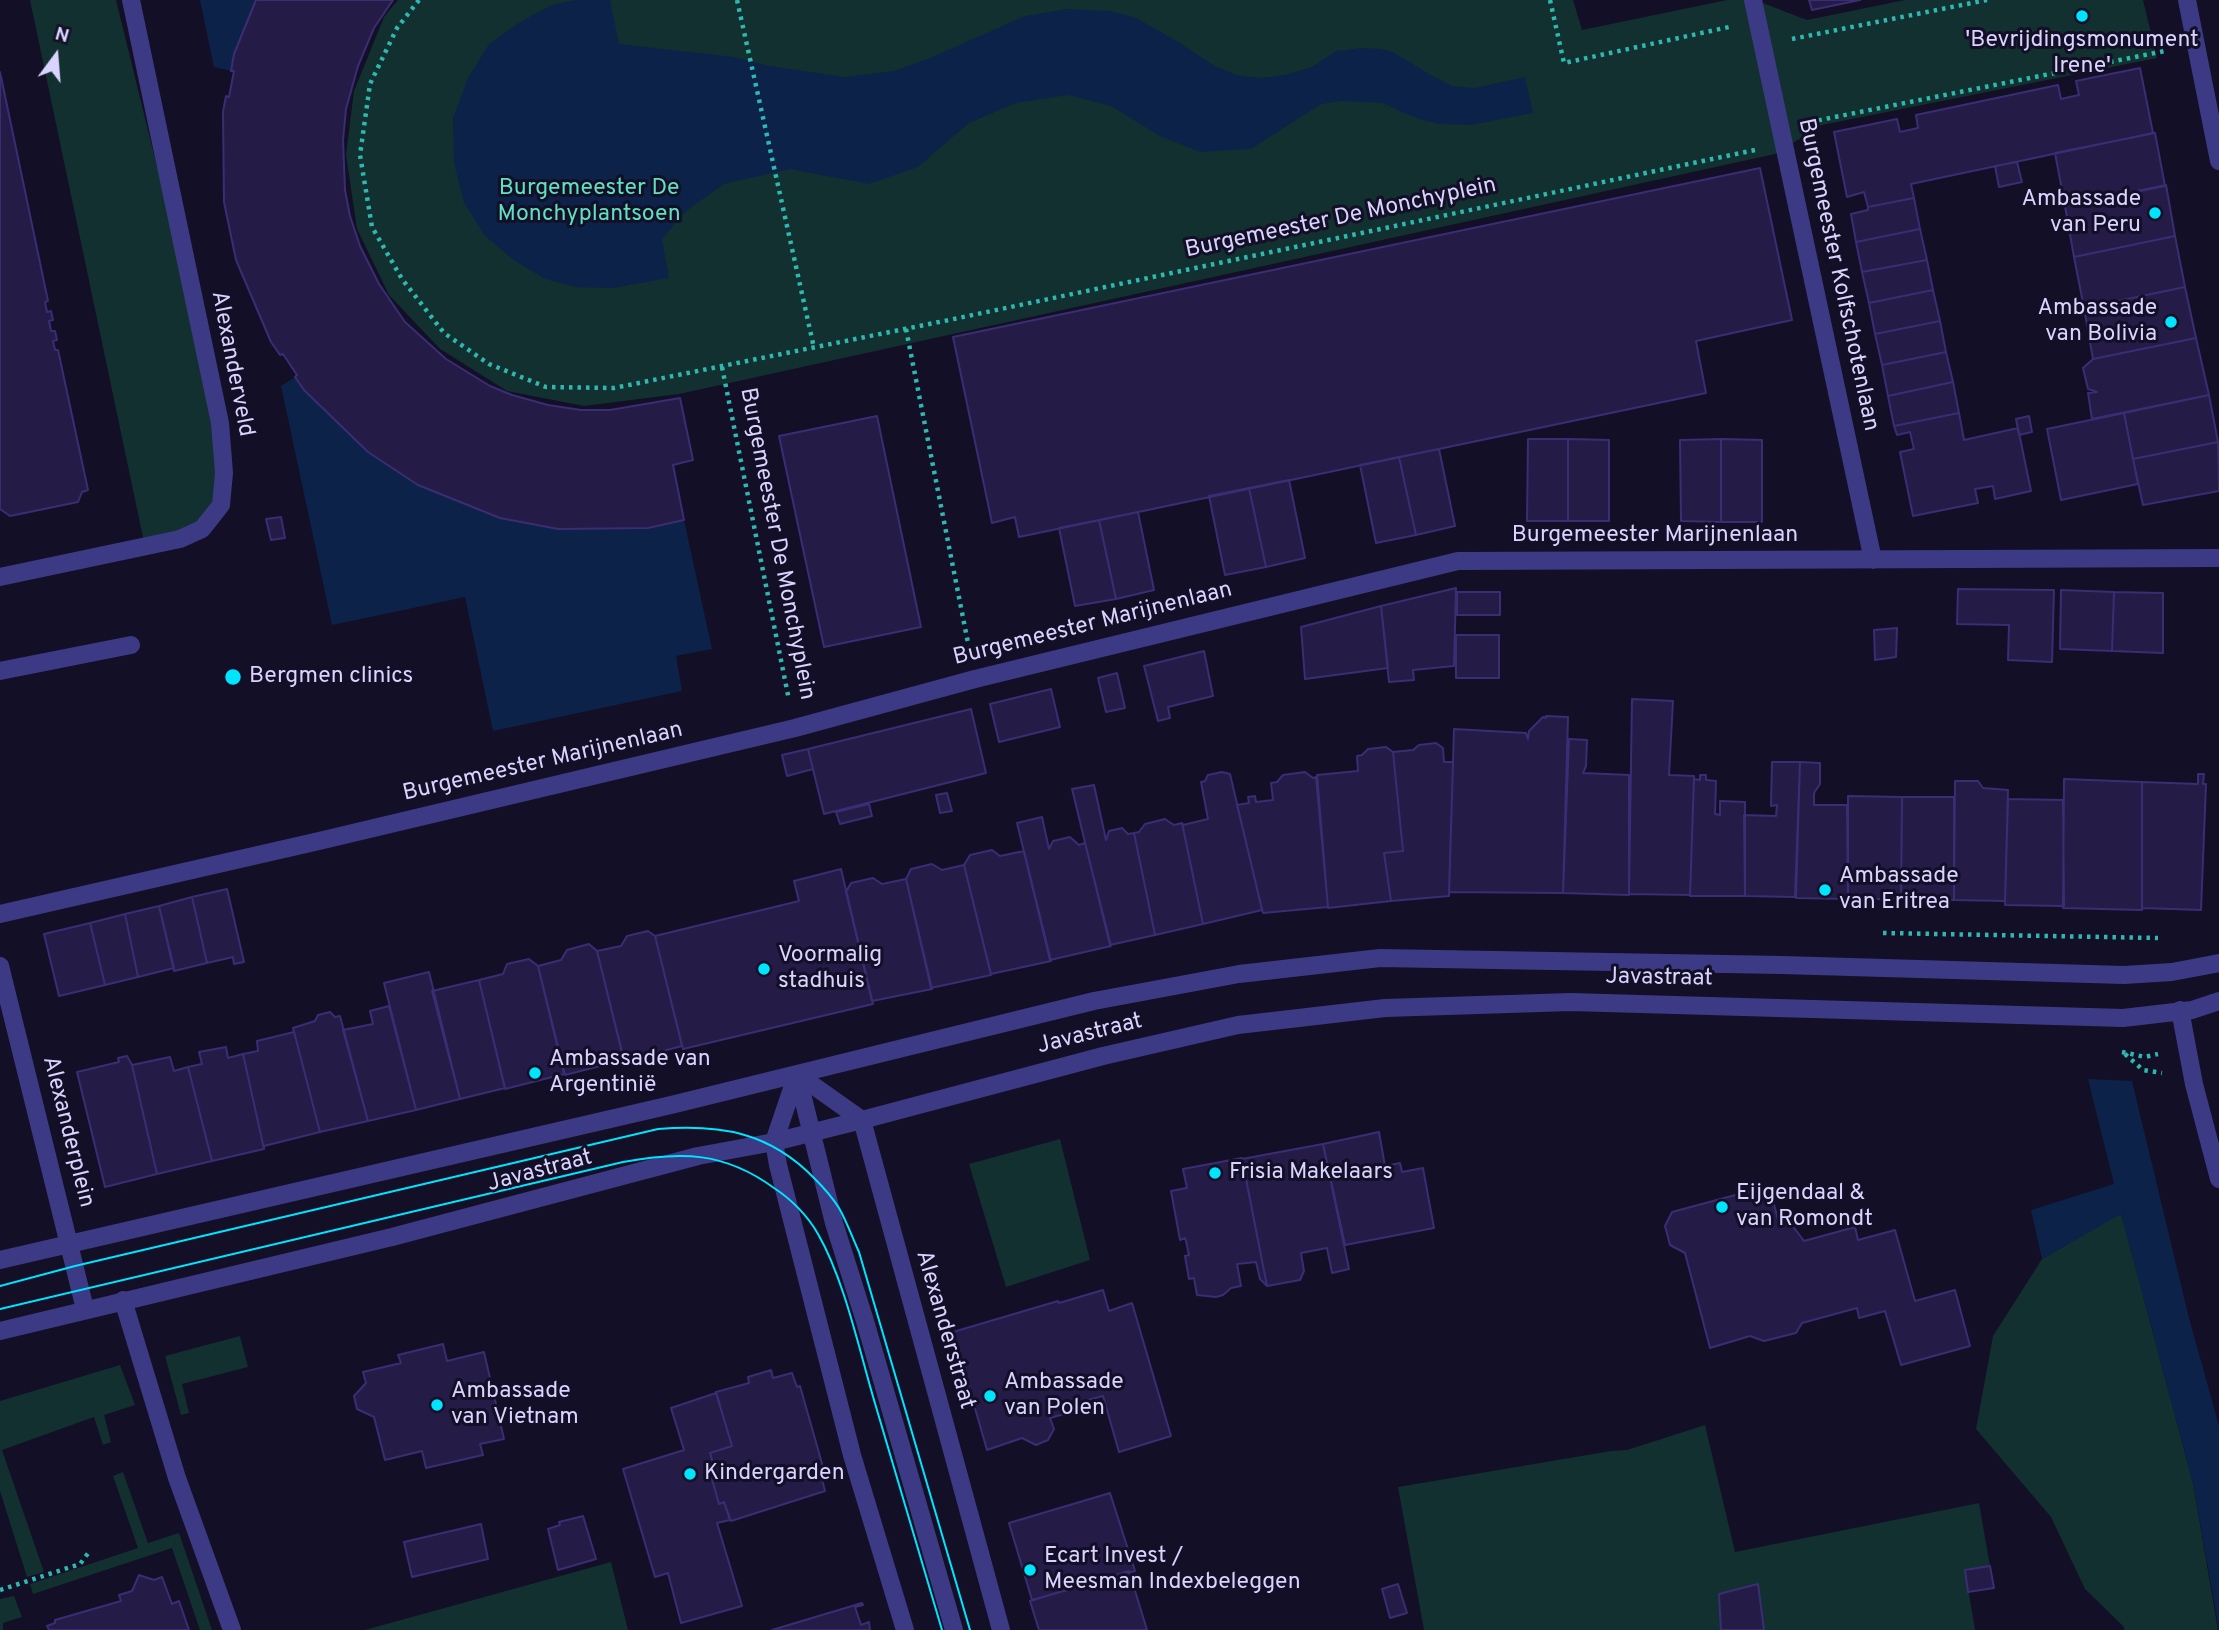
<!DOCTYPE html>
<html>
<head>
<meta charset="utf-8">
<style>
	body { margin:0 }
	#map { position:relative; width:2219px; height:1630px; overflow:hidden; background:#130f26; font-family:Overpass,sans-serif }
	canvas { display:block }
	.north { position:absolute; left:21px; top:21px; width:70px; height:70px; -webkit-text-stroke:5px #130f26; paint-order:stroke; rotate:16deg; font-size:19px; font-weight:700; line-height:28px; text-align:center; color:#d9d4ff }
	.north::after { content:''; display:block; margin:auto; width:24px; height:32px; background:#d9d4ff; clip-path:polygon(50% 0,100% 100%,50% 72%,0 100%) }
</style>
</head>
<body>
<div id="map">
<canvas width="2219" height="1630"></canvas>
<div class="north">N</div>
</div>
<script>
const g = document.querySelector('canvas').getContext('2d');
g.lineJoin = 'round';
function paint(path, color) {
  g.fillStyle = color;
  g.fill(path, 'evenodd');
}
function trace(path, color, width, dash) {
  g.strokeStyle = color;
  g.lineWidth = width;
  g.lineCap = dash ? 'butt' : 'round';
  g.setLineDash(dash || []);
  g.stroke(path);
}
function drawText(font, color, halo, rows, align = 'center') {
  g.font = font + ' Overpass,sans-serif';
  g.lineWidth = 6;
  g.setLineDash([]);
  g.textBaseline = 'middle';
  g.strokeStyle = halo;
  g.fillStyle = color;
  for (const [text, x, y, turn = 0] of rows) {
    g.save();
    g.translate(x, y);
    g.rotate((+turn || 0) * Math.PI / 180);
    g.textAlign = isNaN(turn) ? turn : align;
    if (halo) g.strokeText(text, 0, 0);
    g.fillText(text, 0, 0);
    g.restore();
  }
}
paint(new Path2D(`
	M30 0H116L220 423 224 473 202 529 145 547Z
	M398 0H1573L1582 30 1727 0H1755L1807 20 1905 0H2143L2157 58 1822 125 1775 154 679 394 584 406 507 391 440 349 389 295 357 229 346 155 354 91 384 17Z
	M1060 1139 1090 1260 1006 1287 969 1164Z
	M2121 1213 2193 1483 2218 1630H2124V1627L2085 1589 2051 1517 1976 1429 1993 1336 2042 1259Z
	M240 1336 248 1367 182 1384 189 1413 181 1415 165 1356Z
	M120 1365 135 1405 104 1415 111 1442 103 1445 94 1417 2 1450 44 1572 27 1577 0 1491V1401Z
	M1705 1425 1735 1552 1979 1503 1990 1566 1965 1570 1975 1630H1424L1398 1487 1611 1451 1627 1450Z
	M123 1472 148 1543 179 1533 212 1630H200L172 1548 33 1594 30 1584 138 1548 113 1476Z
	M611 1562 628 1630H365Z
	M14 1596 22 1617 3 1623V1630H0V1599Z`), '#12302f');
paint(new Path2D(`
	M200 0H256L234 54 231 71 214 67Z
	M576 0H610L619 44 734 57 770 66 845 77 894 71 930 58 1025 16 1067 9 1110 11 1134 17 1175 40 1215 66 1236 75 1261 78 1285 75 1312 67 1336 51 1362 48 1381 49 1393 52 1429 74 1452 86 1475 88 1525 77 1533 113 1471 125 1442 124 1421 120 1382 103 1342 101 1321 104 1251 149 1200 152 1160 136 1111 106 1068 95 1016 103 969 123 918 167 869 184 790 169 724 184 686 211 662 239 669 278 613 288 576 287 545 279 515 261 485 236 464 203 454 163 453 118 468 78 489 44 520 22 552 5Z
	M295 377 304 390 368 452 418 485 500 518 558 529 648 528 684 520 712 649 676 656 682 691 493 731 465 597 332 625 281 386Z
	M2088 1079 2132 1081 2189 1318 2219 1426V1630L2193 1483 2121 1214 2042 1259 2031 1210 2114 1184Z`), '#0c2248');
const building = new Path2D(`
	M256 0H393L374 28 358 66 346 109 343 140 345 190 350 216 360 246 379 284 405 322 446 359 490 386 512 395 548 405 581 410H610L680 398 693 460 673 465 684 520 648 528 558 529 500 518 418 485 368 452 304 390 295 377 297 375 283 354 280 355 271 342 236 260 224 202 223 112 226 96 229 97 234 71H231L234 54Z
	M1809 0H1860L1812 10Z
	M2140 68 2153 133 1911 184 1914 198 1868 207 1864 192 1847 197 1834 132 1897 119 1900 132 1918 128 1916 115 2058 85 2061 99 2079 95 2076 81Z
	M0 72 48 301 45 302 47 312 51 311 53 320 49 321 51 331H55L57 340 53 341 55 350H58L88 490 82 492 78 502 10 516 0 509Z
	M2155 133 2165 186 2065 206 2055 153Z
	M2017 162 2022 182 1999 187 1995 166Z
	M1760 168 1792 320 1696 341 1706 393 1019 537 1015 517 992 523 953 337Z
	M2166 185 2175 236 2074 257 2065 206Z
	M1914 198 1920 229 1856 242 1851 214 1868 210V207Z
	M1920 229 1927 260 1862 272 1856 242Z
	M2175 236 2185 287 2084 308 2074 257Z
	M1927 260 1933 290 1869 303 1862 272Z
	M2185 287 2196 338 2093 359 2084 308Z
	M1933 290 1940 321 1875 334 1869 303Z
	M1940 321 1946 352 1882 365 1875 334Z
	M2196 338 2209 395 2092 419 2088 393 2097 392 2088 389 2083 368 2093 359Z
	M1946 352 1953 382 1888 396 1882 365Z
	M1953 382 1959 413 1894 426 1888 396Z
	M2209 395 2218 442 2133 459 2124 413Z
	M1959 413 1964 440 2018 428 2031 491 1995 499 1993 486 1975 489 1978 503 1913 516 1900 452 1914 449 1910 432 1897 435 1894 426Z
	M2124 413 2138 484 2061 500 2047 429Z
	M877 416 921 627 824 647 779 436Z
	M2029 416 2032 432 2019 435 2016 419Z
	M1528 439H1568V521H1527Z
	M1568 439 1609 440V521H1568Z
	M1721 439 1762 440V522H1721Z
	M1721 439V522L1681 521 1680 440Z
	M2218 442 2219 491 2143 505 2133 459Z
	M1439 449 1455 526 1416 535 1399 457Z
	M1399 457 1416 535 1376 543 1360 465Z
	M1289 480 1305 558 1266 567 1249 488Z
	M1249 488 1266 567 1225 575 1209 496Z
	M1138 512 1154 590 1116 599 1099 520Z
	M281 517 285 538 271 540 266 519Z
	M1099 520 1116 599 1075 606 1059 528Z
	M1456 588 1454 666 1413 670 1414 680 1389 682 1381 606Z
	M1958 589 2054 590 2052 662 2008 660 2009 625 1957 624Z
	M2061 590 2114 592 2112 651 2060 649Z
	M1457 592H1500V615H1457Z
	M2114 592 2163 593V653L2112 651Z
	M1381 606 1388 668 1305 679 1301 627Z
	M1897 628 1896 657 1875 660 1874 630Z
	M1456 635H1499V678H1456Z
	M1204 651 1213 696 1168 707 1170 718 1158 721 1144 666Z
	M1117 673 1125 708 1106 712 1098 678Z
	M1051 689 1060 727 999 742 990 704Z
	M1632 699 1673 701 1669 775 1694 776 1690 895 1629 894Z
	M971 709 986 773 824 814 808 749Z
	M1546 716 1568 717 1563 893 1449 892 1454 729 1526 733 1528 739 1529 731 1543 717 1546 718Z
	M1569 739 1587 740 1586 766 1583 773 1629 775V895L1563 893Z
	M1436 743 1443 748 1444 762H1453L1449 896 1391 901 1384 853 1403 851 1393 752 1413 750 1419 745Z
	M1386 747 1393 752 1403 851 1384 853 1391 901 1328 908 1317 775 1358 771 1357 756 1362 755 1368 749Z
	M808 749 813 769 787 776 782 755Z
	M1772 762H1800L1795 897 1745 896 1744 815 1776 816 1777 805 1771 806Z
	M1800 762 1820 763V784L1814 793V805H1847L1848 899 1796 898Z
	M1222 772 1230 774 1262 910 1203 924 1182 823 1183 825 1208 819 1201 782 1205 781 1208 775Z
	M1305 772 1313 778 1316 777 1328 907 1263 913 1237 805 1249 803 1248 797 1255 796 1256 802 1273 800 1271 783 1277 782 1283 775Z
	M2198 774H2204L2203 784H2206L2201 910 2142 908V782L2198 784Z
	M1700 775H1706V780L1716 781 1715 814 1720 815V801L1745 802V896H1690L1694 779 1700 780Z
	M2064 779 2142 782V910L2063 908Z
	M1955 781H1978L1983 788 2008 790 2005 901 1954 900Z
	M1094 785 1106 840 1109 831 1122 828 1128 834 1134 833 1155 935 1110 945 1072 789Z
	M947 793 952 811 940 813 936 795Z
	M1848 796 1902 797 1901 899H1848Z
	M1902 797H1954V900L1901 899Z
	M2008 799 2063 800 2064 906 2005 905Z
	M869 804 872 816 840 824 836 812Z
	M1042 817 1049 849 1053 841 1070 837 1079 845 1085 843 1111 946 1050 960 1017 823Z
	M1165 819 1174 825 1182 823 1203 924 1155 935 1134 833 1139 832 1145 824Z
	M992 850 1000 856 1024 851 1051 961 991 974 964 865 970 855Z
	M932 864 942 870 964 865 991 975 931 988 906 879 911 869Z
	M841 869 873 1004 683 1049 655 936 799 901 794 881Z
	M873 878 882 884 906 879 932 989 872 1001 846 892 851 883Z
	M227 889 244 962 234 964 233 957 207 963 192 897Z
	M192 897 207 963 174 971 159 906Z
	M159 906 174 968 138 977 125 914Z
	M125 914 138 977 105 985 90 923Z
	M90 923 105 985 59 996 44 934Z
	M648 931 655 936 682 1046 624 1061 597 951 621 946 627 936Z
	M589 944 597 951 624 1060 565 1075 538 966 561 960 567 950Z
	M529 959 538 966 564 1074 505 1089 479 980 503 974 507 964Z
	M429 972 460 1099 416 1110 384 983Z
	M479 980 505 1088 460 1099 432 991Z
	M389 1006 416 1110 368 1121 343 1030 373 1024 370 1011Z
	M330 1012 335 1017 340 1016 368 1121 320 1132 293 1028 315 1021 318 1015Z
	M294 1032 320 1132 264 1146V1149L243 1054 258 1051 257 1041Z
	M226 1047 228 1058 243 1054 264 1149 212 1161 188 1067 202 1064 199 1052Z
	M127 1056 132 1065 157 1174 105 1187 77 1072 119 1062 118 1058Z
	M170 1057 174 1071 188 1067 212 1161 157 1174 132 1065Z
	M1379 1132 1385 1166 1400 1163 1402 1172 1423 1168 1434 1228 1345 1245 1323 1144Z
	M1323 1144 1349 1269 1332 1273 1327 1248 1301 1253 1304 1271 1300 1280 1267 1286 1242 1159Z
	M1242 1158 1267 1286 1260 1279 1256 1262 1237 1264 1241 1286 1231 1288 1223 1295 1216 1297 1197 1295 1194 1278 1189 1279 1185 1256 1189 1255 1186 1241 1185 1238 1180 1240 1171 1191 1187 1188 1183 1169Z
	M1769 1186 1779 1223 1789 1221 1804 1241 1855 1227 1858 1240 1895 1230 1915 1301 1955 1290 1970 1346 1901 1365 1885 1311 1859 1318 1857 1308 1802 1323 1796 1333 1764 1341 1750 1336 1710 1348 1685 1253 1670 1245 1665 1226 1672 1212Z
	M1103 1290 1109 1311 1132 1303 1171 1436 1119 1452 1103 1396 1088 1400 1089 1407 1050 1418 1054 1429 1048 1440 1036 1445 1022 1438 987 1450 953 1332 1058 1301 1059 1303Z
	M443 1344 447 1361 484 1352 504 1439 480 1444 483 1455 426 1468 422 1451 385 1460 374 1417 357 1409 354 1396 366 1383 363 1372 401 1363 398 1355Z
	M771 1370 773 1378 792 1373 797 1387 800 1386 825 1474 821 1475 825 1491 731 1521 724 1502 719 1504 708 1465 713 1463 710 1453 732 1446 716 1392 749 1383 748 1377Z
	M716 1393 732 1446 710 1453 713 1463 708 1465 719 1504 724 1502 730 1520 717 1523 742 1606 681 1623 668 1573 655 1577 623 1469 684 1450 671 1408Z
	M1110 1493 1135 1571 1032 1600 1009 1523Z
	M583 1516 596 1559 558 1570 548 1529 560 1525 559 1522Z
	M481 1524 488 1559 412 1577 404 1542Z
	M1990 1566 1994 1588 1968 1592 1965 1570Z
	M1129 1571 1147 1630H1039L1030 1601Z
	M139 1575 154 1580 162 1577 172 1604 179 1601 189 1630H49L47 1626 55 1623V1620L121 1601 119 1595 132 1591Z
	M1398 1584 1407 1613 1390 1618 1382 1589Z
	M1758 1584 1764 1630H1721L1719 1594Z
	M862 1603 863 1605 855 1607 861 1625 869 1622 870 1630H772Z`);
paint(building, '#241b47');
trace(building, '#3b2d73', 2);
trace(new Path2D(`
	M419 0 397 28 370 84 360 155 372 227 402 279 444 333 489 364 546 387 614 388 949 320 1755 150
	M737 0 814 348
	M1550 0 1564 63 1729 27
	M1792 39 1987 0
	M1810 122 2165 51
	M906 329 969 648
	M722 367 789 700
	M1883 933 2158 938
	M2122 1052 2145 1057 2158 1054
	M2125 1054 2143 1070 2162 1073
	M0 1590 80 1564 89 1552`), '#2fb8b0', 4.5, [3.5, 5]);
trace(new Path2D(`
	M1753 0 1873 560
	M2187 0 2219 161
	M0 577 180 539 202 529 221 505 224 473 220 423 131 0
	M0 671 131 645
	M0 914 319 841 795 728 975 679 1458 561 2219 558
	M0 966 85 1309
	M2180 1010 2194 1084 2219 1179
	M797 1074 862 1120 1001 1630
	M797 1074 834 1223 865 1321 954 1630
	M797 1074 774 1142 778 1165 852 1455 905 1630
	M0 1260 671 1105 1094 1001 1239 974 1380 958 1782 965 2124 975 2172 972 2219 963
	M123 1300 177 1478 232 1630
	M0 1331 392 1237 698 1156 774 1142 862 1120 1103 1056 1238 1025 1385 1008 1571 1002 2123 1018 2192 1010 2219 1001`), '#3d3a85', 18);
trace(new Path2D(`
	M0 1286 75 1266 658 1129C720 1124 770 1132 815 1179 824 1188 832 1197 839 1208 847 1222 852 1237 859 1252L970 1630
	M0 1309 623 1162C681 1151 725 1152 774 1188 791 1199 808 1216 818 1234 844 1279 859 1349 874 1400 897 1477 919 1553 942 1630`), '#00e5ff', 2);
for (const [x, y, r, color] of [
	[2082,16,7,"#00e5ff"],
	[2155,213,7,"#00e5ff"],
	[2171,322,7,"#00e5ff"],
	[233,677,9,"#00e5ff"],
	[1825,890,7,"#00e5ff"],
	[764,969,7,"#00e5ff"],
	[535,1073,7,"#00e5ff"],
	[1215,1173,7,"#00e5ff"],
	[1722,1207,7,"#00e5ff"],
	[990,1396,7,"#00e5ff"],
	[437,1405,7,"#00e5ff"],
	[690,1474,7,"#00e5ff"],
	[1030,1570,7,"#00e5ff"]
]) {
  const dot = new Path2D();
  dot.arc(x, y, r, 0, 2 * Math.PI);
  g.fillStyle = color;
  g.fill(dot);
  trace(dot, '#130f26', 2.5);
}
drawText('23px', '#d9d4ff', '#130f26', [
	["'Bevrijdingsmonument",2082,41,"center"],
	["Irene'",2082,67,"center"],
	["Ambassade",2141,200,"right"],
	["van Peru",2141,226,"right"],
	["Ambassade",2157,309,"right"],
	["van Bolivia",2157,335,"right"],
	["Bergmen clinics",249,677],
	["Ambassade",1839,877],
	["van Eritrea",1839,903],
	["Voormalig",778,956],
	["stadhuis",778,982],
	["Ambassade van",549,1060],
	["Argentinië",549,1086],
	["Frisia Makelaars",1229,1173],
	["Eijgendaal &",1736,1194],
	["van Romondt",1736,1220],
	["Ambassade",1004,1383],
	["van Polen",1004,1409],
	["Ambassade",451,1392],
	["van Vietnam",451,1418],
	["Kindergarden",704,1474],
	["Ecart Invest /",1044,1557],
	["Meesman Indexbeleggen",1044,1583]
], 'left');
drawText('23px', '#5fe0c0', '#130f26', [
	["Burgemeester De",589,189],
	["Monchyplantsoen",589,215]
]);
drawText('23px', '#d9d4ff', '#130f26', [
	["Burgemeester De Monchyplein",1341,219,-12],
	["Burgemeester Kolfschotenlaan",1837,275,78],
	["Alexanderveld",231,364,79],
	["Burgemeester Marijnenlaan",1655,536],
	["Burgemeester De Monchyplein",776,544,79],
	["Burgemeester Marijnenlaan",1093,625,-14],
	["Burgemeester Marijnenlaan",543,763,-13],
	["Javastraat",1659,979,1],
	["Javastraat",1090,1035,-14],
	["Alexanderplein",67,1132,76],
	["Javastraat",540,1172,-15],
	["Alexanderstraat",944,1330,74]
]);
</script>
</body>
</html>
